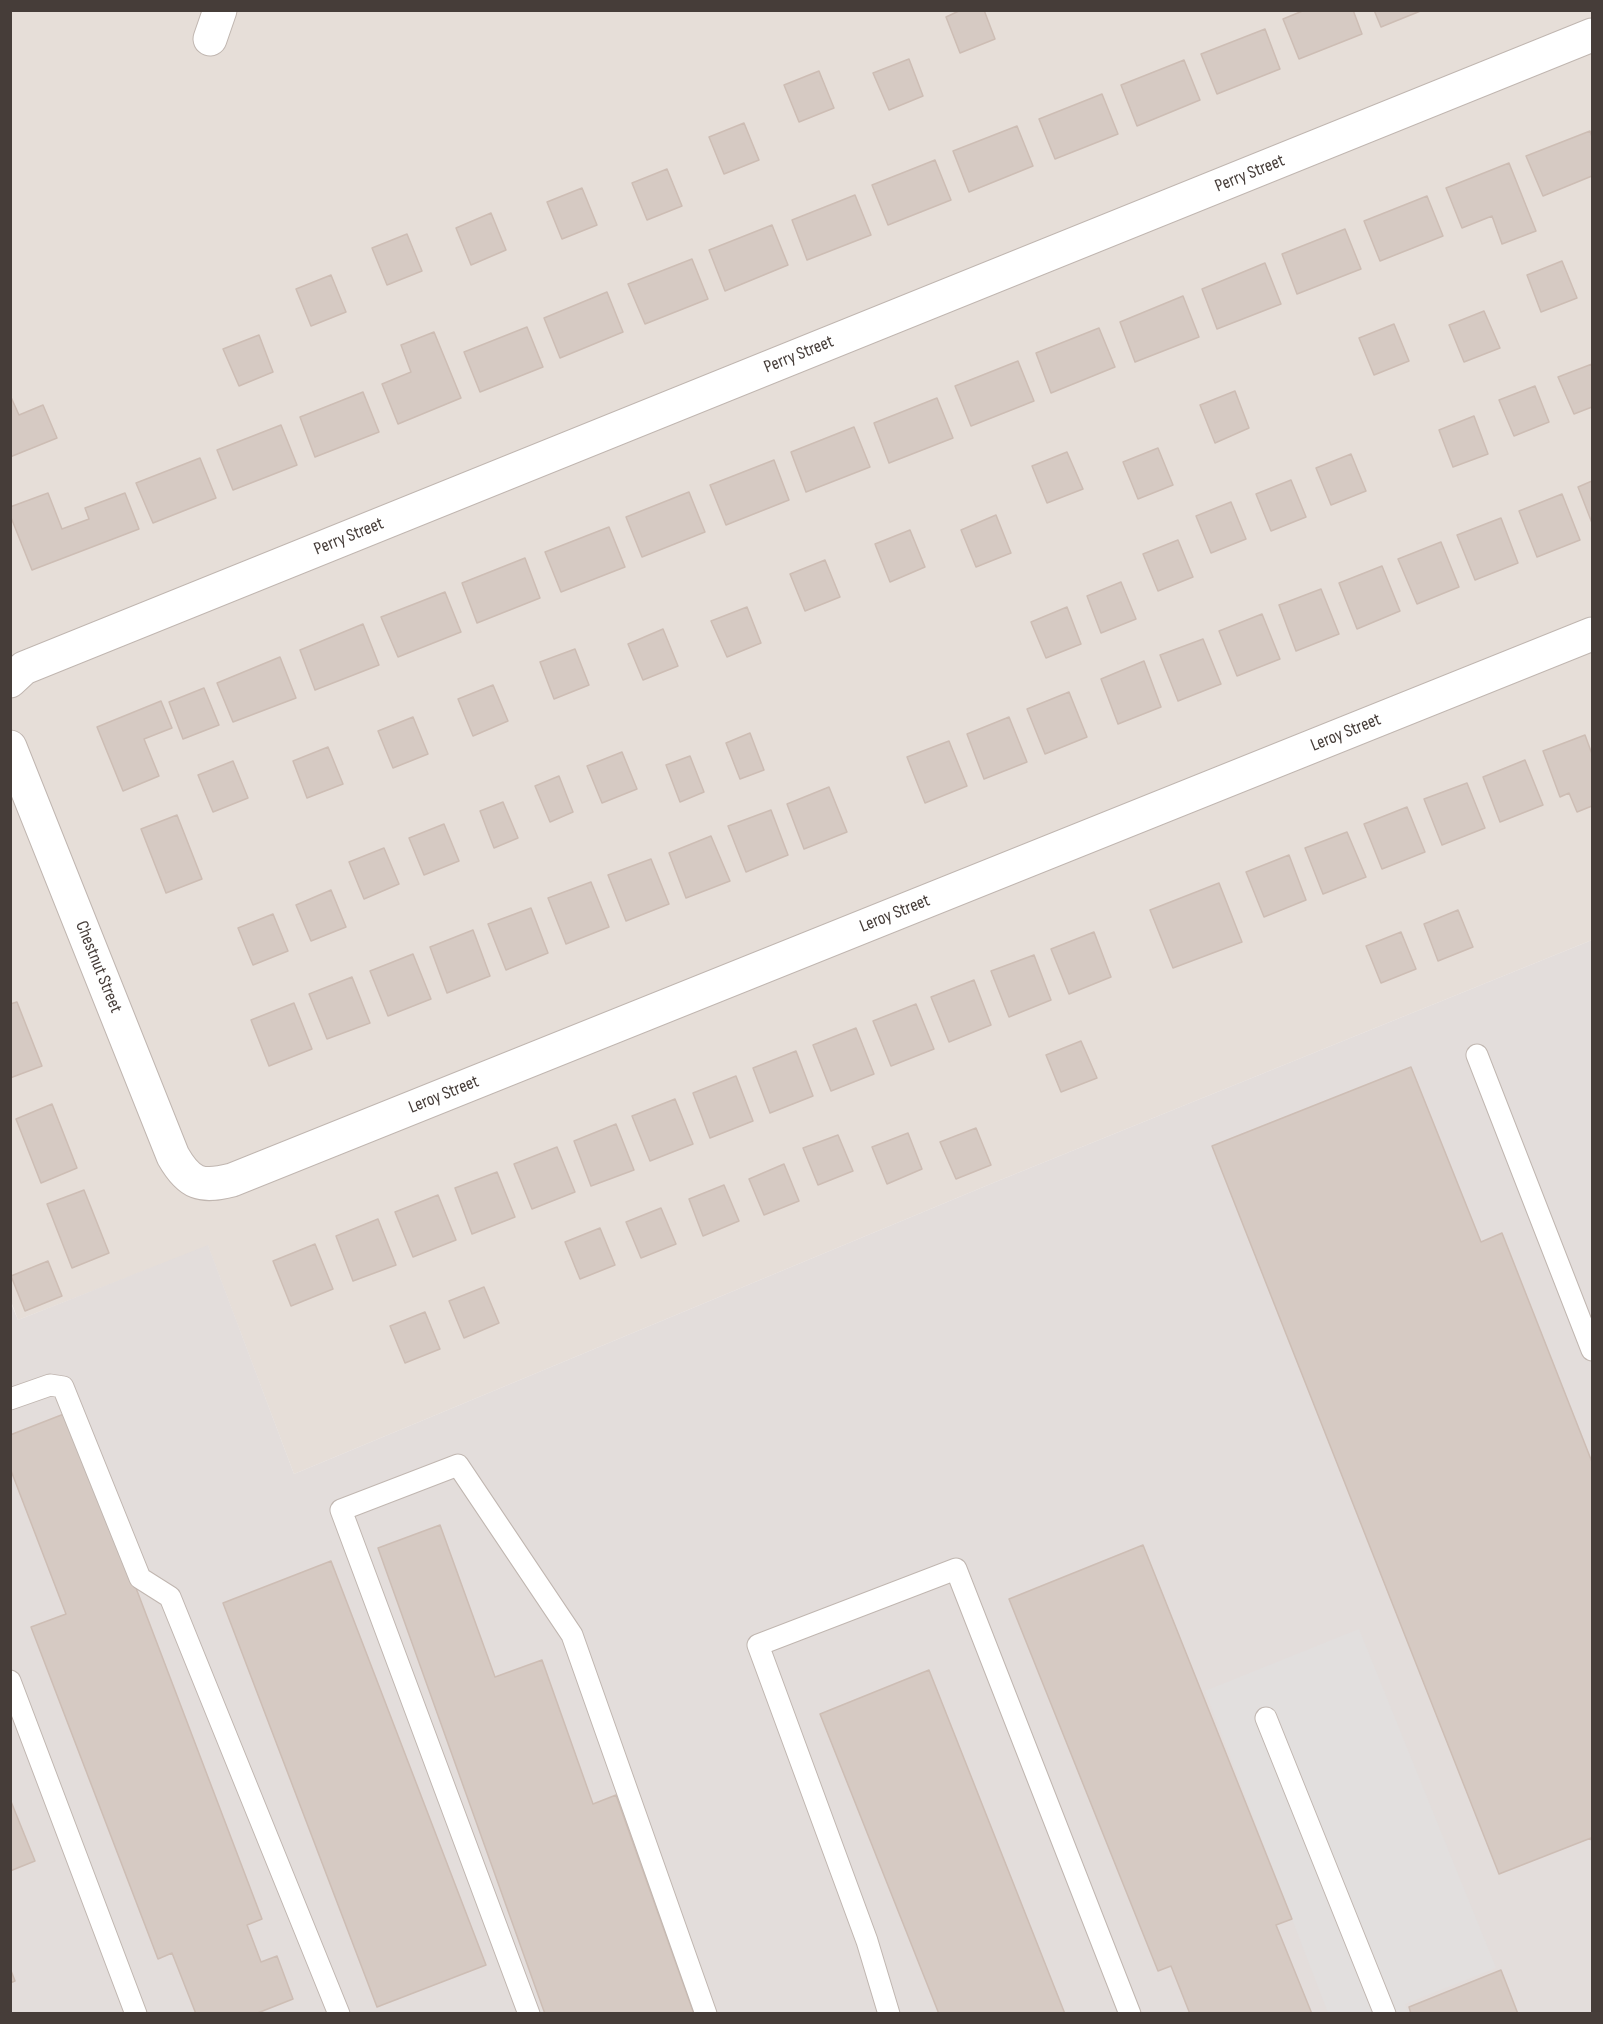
<!DOCTYPE html>
<html>
<head>
<meta charset="utf-8">
<style>
	body { margin:0 }
	#map { position:relative; width:1603px; height:2024px; overflow:hidden; background:#f3eeea; font-family:"Sofia Sans Condensed",sans-serif }
	canvas { display:block }
	.frame { position:absolute; inset:0; border:12px solid #463d39; pointer-events:none }
</style>
</head>
<body>
<div id="map">
<canvas width="1603" height="2024"></canvas>
<div class="frame"></div>
</div>
<script>
const g = document.querySelector('canvas').getContext('2d');
g.lineJoin = 'round';
function paint(path, color) {
  g.fillStyle = color;
  g.fill(path, 'evenodd');
}
function trace(path, color, width, dash) {
  g.strokeStyle = color;
  g.lineWidth = width;
  g.lineCap = dash ? 'butt' : 'round';
  g.setLineDash(dash || []);
  g.stroke(path);
}
function drawText(font, color, halo, rows, align = 'center') {
  g.font = font + ' "Sofia Sans Condensed",sans-serif';
  g.lineWidth = 6;
  g.setLineDash([]);
  g.textBaseline = 'middle';
  g.strokeStyle = halo;
  g.fillStyle = color;
  for (const [text, x, y, turn = 0] of rows) {
    g.save();
    g.translate(x, y);
    g.rotate((+turn || 0) * Math.PI / 180);
    g.textAlign = isNaN(turn) ? turn : align;
    if (halo) g.strokeText(text, 0, 0);
    g.fillText(text, 0, 0);
    g.restore();
  }
}
paint(new Path2D(`
	M11 11H1592V940L988 1185 294 1474 208 1246 18 1320 11 1301Z`), '#e6ded8');
paint(new Path2D(`
	M1592 940V2013H11L10 1301 18 1320 208 1245 294 1474 988 1185Z`), '#e3dddb');
paint(new Path2D(`
	M1359 1629 1496 1968 1405 2004 1408 2013H1328L1205 1691Z`), '#e2dfde');
const building = new Path2D(`
	M961 10H984L995 39 960 53 946 17Z
	M1305 10H1353L1362 34 1299 59 1283 19Z
	M1374 10H1423L1381 27Z
	M1265 29 1280 69 1217 94 1201 54Z
	M909 59 923 96 889 110 873 73Z
	M1184 60 1200 100 1137 126 1121 85Z
	M819 71 834 108 799 122 784 85Z
	M1102 94 1118 134 1055 159 1039 119Z
	M744 123 759 160 724 174 709 137Z
	M1017 126 1033 166 969 192 953 151Z
	M1590 131 1592 137V176L1543 196 1526 156Z
	M935 160 951 200 888 225 872 185Z
	M1509 163 1536 231 1502 244 1492 216 1462 228 1446 188Z
	M667 169 682 206 647 220 632 183Z
	M582 188 597 225 562 239 547 202Z
	M855 195 871 235 807 260 792 220Z
	M1427 196 1443 236 1380 261 1364 221Z
	M491 213 506 250 471 265 456 228Z
	M772 225 788 265 725 291 709 250Z
	M1345 229 1361 269 1297 294 1282 254Z
	M407 234 422 271 387 285 372 248Z
	M692 259 708 299 645 324 628 284Z
	M1562 261 1577 298 1541 312 1527 275Z
	M1265 263 1281 304 1217 329 1202 289Z
	M331 275 346 312 311 326 296 289Z
	M607 292 623 332 560 358 544 318Z
	M1183 296 1199 337 1135 362 1120 322Z
	M1484 311 1500 348 1464 362 1449 325Z
	M1394 324 1409 361 1374 375 1359 338Z
	M527 327 543 367 480 392 464 352Z
	M1099 328 1115 367 1051 393 1036 353Z
	M434 332 461 398 398 424 382 384 411 372 401 345Z
	M259 335 273 372 239 386 223 349Z
	M1018 361 1034 401 971 426 955 386Z
	M1592 364V407L1574 414 1558 377Z
	M1535 386 1549 422 1514 436 1499 400Z
	M1235 391 1249 428 1215 443 1200 405Z
	M363 392 379 432 315 457 300 417Z
	M10 395 19 415 43 405 57 438 10 457Z
	M937 398 953 438 889 463 874 423Z
	M1474 416 1488 454 1453 467 1439 430Z
	M281 425 297 465 233 490 217 450Z
	M854 427 870 467 806 492 791 452Z
	M1158 448 1173 485 1138 499 1123 462Z
	M1067 452 1083 489 1047 503 1032 466Z
	M1351 454 1366 491 1331 505 1316 468Z
	M200 458 216 498 153 523 136 483Z
	M774 460 789 500 726 525 710 485Z
	M1291 480 1306 517 1271 531 1256 494Z
	M1592 481V523L1578 487Z
	M689 492 705 532 642 557 626 517Z
	M48 493 62 529 89 519 85 508 125 493 139 529 32 570 10 515V507Z
	M1562 494 1580 540 1537 557 1519 511Z
	M1231 502 1246 539 1211 553 1196 516Z
	M996 515 1011 553 976 567 961 530Z
	M1501 518 1518 563 1475 580 1457 535Z
	M609 527 625 567 561 592 545 552Z
	M910 530 925 567 890 582 875 544Z
	M1178 540 1193 577 1158 591 1143 554Z
	M1441 542 1459 587 1417 604 1398 559Z
	M525 558 540 598 477 623 462 583Z
	M825 560 840 597 805 611 790 574Z
	M1382 566 1400 611 1357 629 1339 583Z
	M1121 582 1136 619 1101 633 1087 596Z
	M1321 589 1339 634 1296 651 1279 605Z
	M445 592 461 632 398 657 381 617Z
	M747 607 761 643 727 657 711 621Z
	M1067 607 1081 644 1046 658 1031 622Z
	M1262 614 1280 659 1237 676 1219 631Z
	M363 624 379 665 315 690 300 650Z
	M663 629 678 666 643 680 628 644Z
	M1203 639 1221 684 1178 701 1160 655Z
	M575 649 589 685 554 699 540 662Z
	M280 657 296 698 233 722 217 683Z
	M1144 661 1161 707 1118 724 1101 679Z
	M493 685 508 721 473 736 458 699Z
	M204 688 219 725 183 739 169 702Z
	M1069 692 1087 737 1045 754 1027 709Z
	M161 701 172 728 144 739 159 776 123 791 97 727Z
	M413 717 428 754 393 768 378 731Z
	M1009 717 1027 762 984 779 967 734Z
	M750 733 764 770 740 779 726 743Z
	M1585 735 1592 754V806L1577 812 1569 793 1560 797 1543 751Z
	M949 741 967 786 925 803 907 757Z
	M328 747 343 784 307 798 293 761Z
	M622 752 637 789 602 803 587 766Z
	M690 756 704 792 680 802 666 765Z
	M1525 760 1543 805 1500 822 1483 777Z
	M233 761 248 798 213 812 198 775Z
	M559 776 573 812 550 822 535 786Z
	M1467 783 1485 828 1442 845 1424 799Z
	M829 787 847 832 804 849 787 804Z
	M503 802 518 838 494 848 480 811Z
	M1407 807 1425 852 1382 869 1364 824Z
	M771 810 788 855 746 872 728 826Z
	M177 815 202 879 166 893 141 829Z
	M444 824 459 861 424 875 409 838Z
	M1347 832 1366 877 1323 894 1305 848Z
	M711 836 730 881 686 898 669 853Z
	M384 848 399 884 364 899 349 862Z
	M1289 855 1306 900 1264 917 1246 872Z
	M651 859 669 904 626 921 608 875Z
	M591 882 609 927 566 944 548 898Z
	M1219 883 1242 942 1173 968 1150 910Z
	M331 890 346 927 311 941 296 905Z
	M531 908 548 953 506 970 488 924Z
	M1458 910 1473 947 1438 961 1424 924Z
	M273 914 288 951 253 965 238 928Z
	M473 930 490 976 447 993 430 947Z
	M1094 932 1111 977 1069 994 1051 949Z
	M1401 932 1416 969 1381 983 1366 946Z
	M413 954 431 999 388 1016 370 971Z
	M1034 955 1051 1000 1009 1017 991 971Z
	M352 977 370 1023 327 1039 309 994Z
	M974 980 991 1025 949 1042 931 997Z
	M17 1002 42 1066 10 1078V1004Z
	M294 1003 312 1049 269 1066 251 1020Z
	M916 1004 934 1049 891 1066 873 1021Z
	M856 1028 874 1074 831 1091 813 1045Z
	M1081 1041 1097 1078 1061 1092 1046 1055Z
	M796 1051 813 1096 770 1113 753 1068Z
	M1411 1067 1481 1242 1502 1233 1592 1462V1842L1591 1838 1499 1874 1212 1146Z
	M736 1076 753 1121 710 1138 693 1093Z
	M675 1099 693 1144 650 1161 632 1116Z
	M52 1104 77 1168 41 1183 16 1119Z
	M616 1124 634 1170 591 1186 574 1141Z
	M976 1128 991 1165 956 1179 940 1142Z
	M908 1133 922 1169 887 1184 872 1147Z
	M838 1135 853 1171 818 1185 803 1148Z
	M557 1147 575 1192 532 1209 514 1164Z
	M784 1164 799 1201 764 1215 749 1179Z
	M497 1172 515 1217 472 1234 455 1188Z
	M724 1185 739 1221 703 1236 689 1199Z
	M84 1190 109 1253 72 1268 47 1204Z
	M438 1195 456 1240 413 1257 395 1212Z
	M661 1208 676 1244 641 1258 626 1222Z
	M378 1219 396 1265 353 1281 336 1236Z
	M600 1228 615 1265 580 1279 565 1242Z
	M315 1244 333 1289 291 1306 273 1261Z
	M48 1261 62 1296 25 1311 11 1276Z
	M484 1287 499 1323 464 1338 449 1301Z
	M425 1312 440 1349 405 1363 390 1326Z
	M69 1412 262 1919 247 1925 261 1962 277 1956 293 1999 255 2014H196L172 1953 158 1959 31 1627 66 1614 10 1468V1435Z
	M440 1525 495 1677 542 1660 593 1804 616 1795 694 2014H545L378 1548Z
	M1143 1545 1292 1919 1276 1925 1312 2014H1190L1171 1966 1158 1971 1009 1599Z
	M331 1561 486 1965 377 2007 223 1603Z
	M929 1670 1065 2014H939L820 1714Z
	M10 1799 35 1861 10 1871Z
	M10 1968 15 1981 10 1983Z
	M1501 1970 1518 2014H1411L1409 2007Z`);
paint(building, '#d6cac3');
trace(building, '#cdbdb4', 1.5);
const lane = new Path2D(`
	M1477 1055 1592 1350
	M10 1399 50 1385 63 1387 140 1578 170 1597 339 2014
	M10 1681 136 2014
	M1266 1718 1385 2014
	M529 2014 341 1510 458 1465 572 1635 706 2014
	M889 2014 867 1941 758 1645 956 1569 1130 2014`);
const street = new Path2D(`
	M210 39 220 10
	M10 681 24 668 1592 35
	M10 747 173 1156C189 1184 201 1188 232 1180L1592 634`);
trace(lane, '#c0b6b0', 23);
trace(street, '#c0b6b0', 35);
trace(lane, '#fff', 21);
trace(street, '#fff', 33);
drawText('18px', '#463d39', '#fff', [
	["Perry Street",1250,174,-22],
	["Perry Street",799,355,-22],
	["Perry Street",349,537,-22],
	["Leroy Street",1346,733,-22],
	["Leroy Street",895,914,-22],
	["Chestnut Street",98,967,68],
	["Leroy Street",444,1095,-22]
]);
</script>
</body>
</html>
